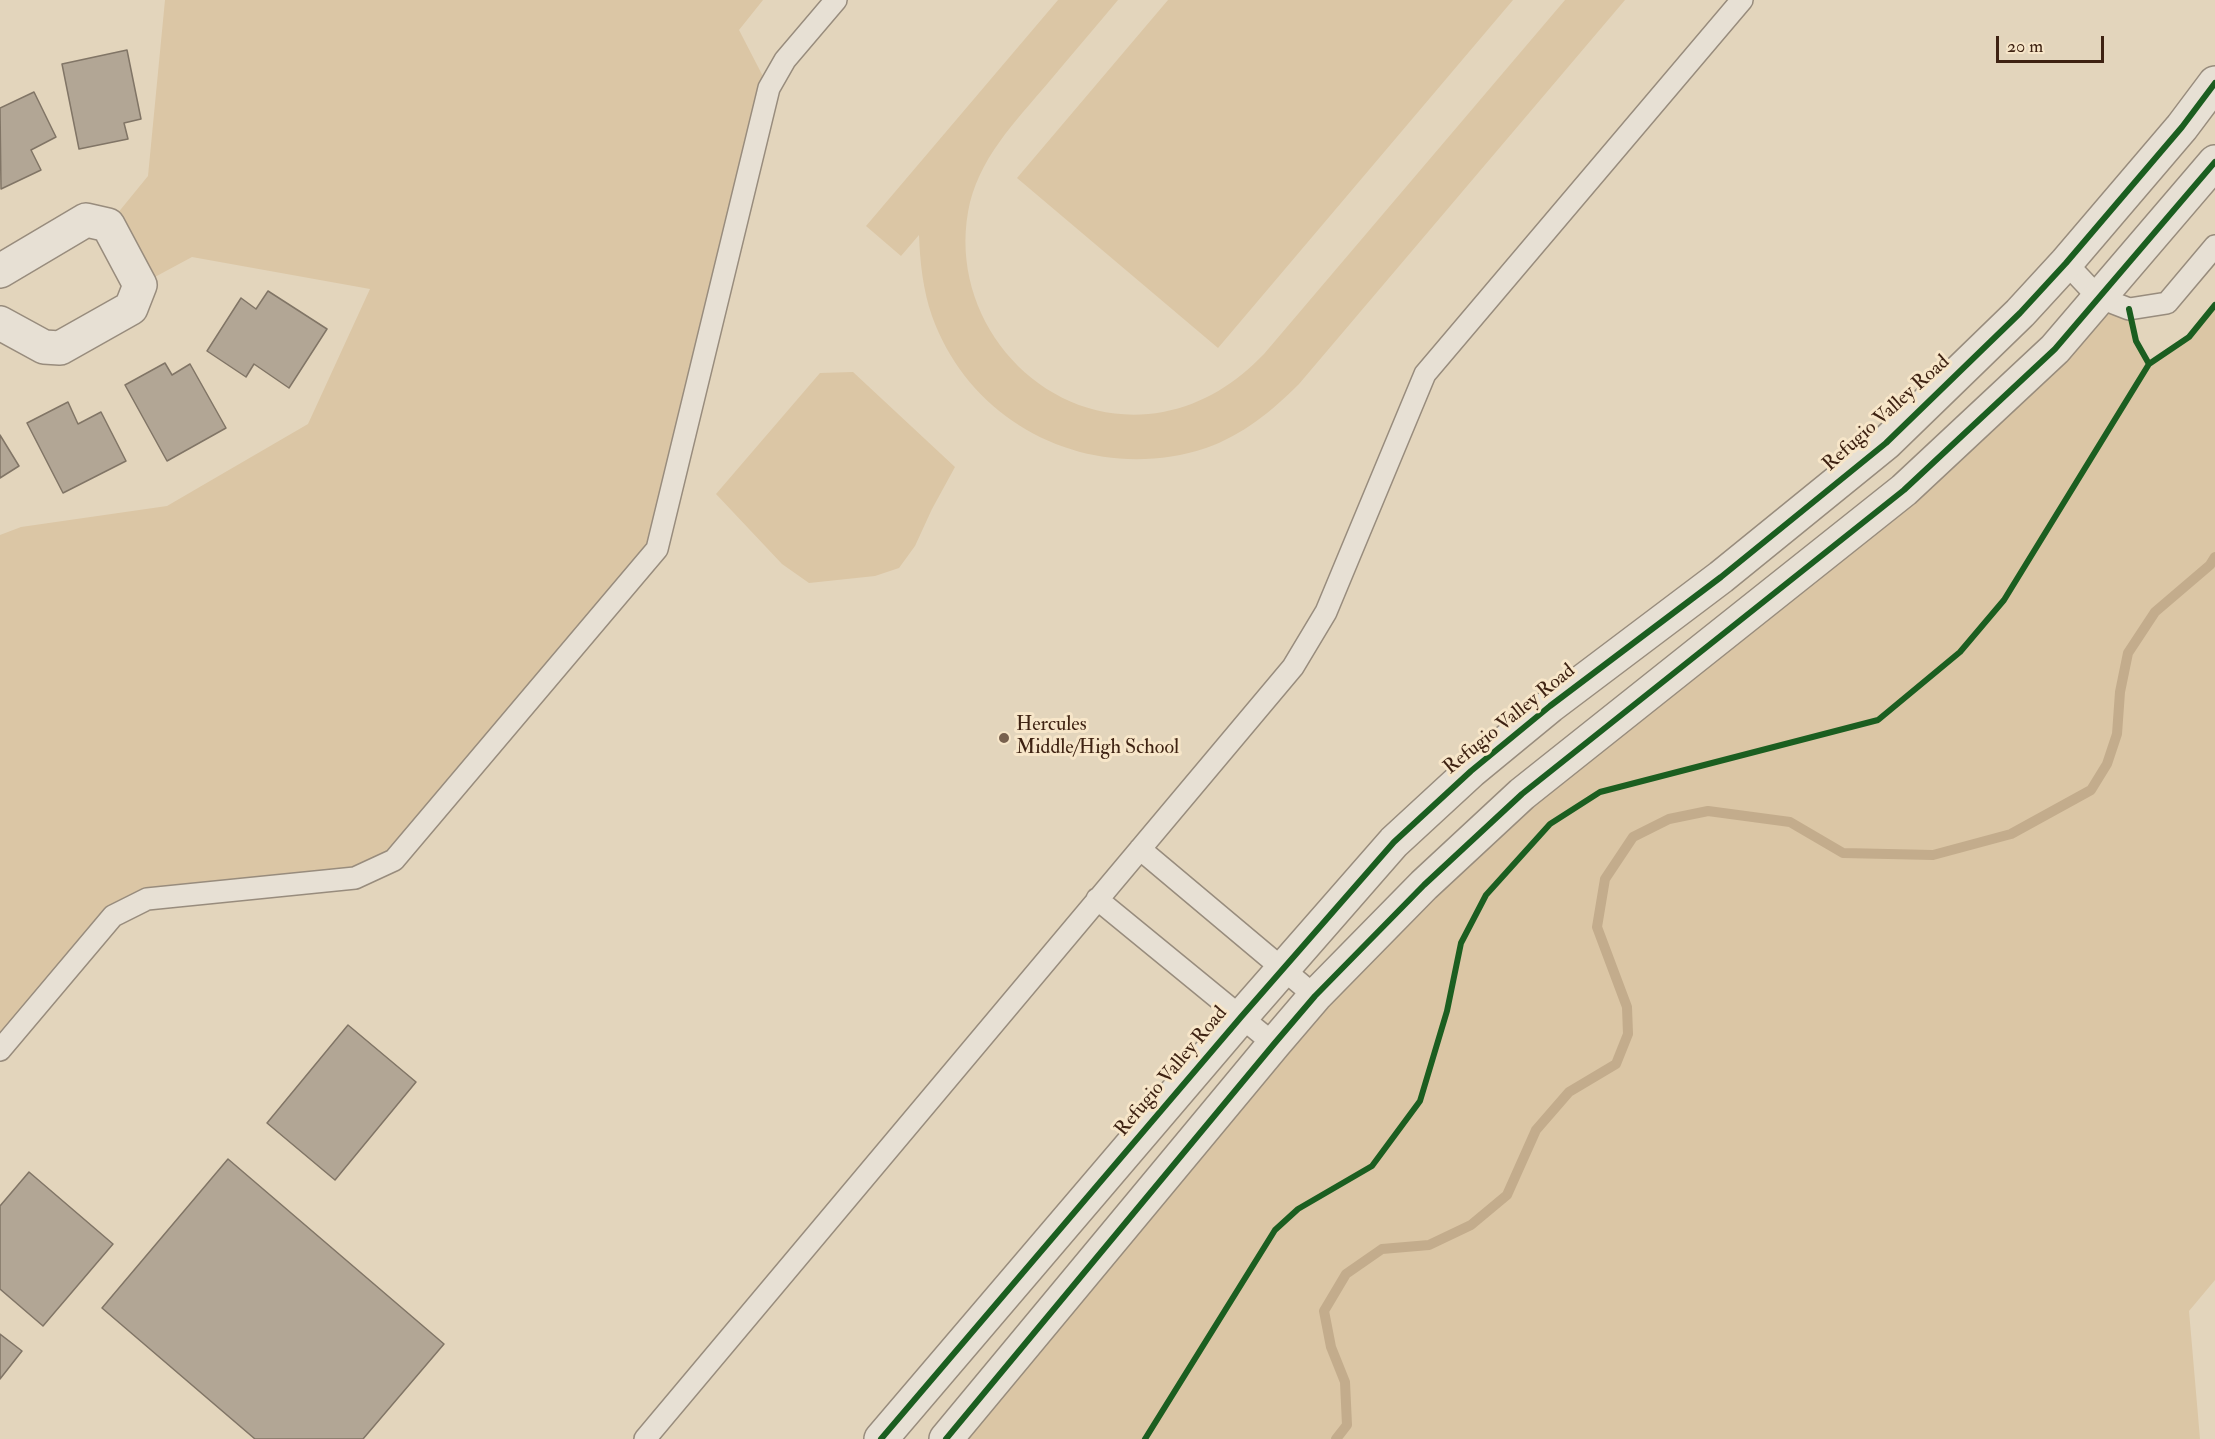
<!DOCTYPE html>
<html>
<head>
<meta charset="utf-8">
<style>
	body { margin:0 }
	#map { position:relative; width:2215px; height:1439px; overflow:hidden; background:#e3d5bc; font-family:"IM FELL Double Pica",serif }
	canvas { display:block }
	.scale { position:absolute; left:1996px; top:36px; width:108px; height:27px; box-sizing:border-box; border:3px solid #3e2212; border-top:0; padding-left:8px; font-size:18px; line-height:21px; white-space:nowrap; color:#3e2212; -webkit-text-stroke:4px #f7e6c9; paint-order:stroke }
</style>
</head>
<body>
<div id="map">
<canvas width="2215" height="1439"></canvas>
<div class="scale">20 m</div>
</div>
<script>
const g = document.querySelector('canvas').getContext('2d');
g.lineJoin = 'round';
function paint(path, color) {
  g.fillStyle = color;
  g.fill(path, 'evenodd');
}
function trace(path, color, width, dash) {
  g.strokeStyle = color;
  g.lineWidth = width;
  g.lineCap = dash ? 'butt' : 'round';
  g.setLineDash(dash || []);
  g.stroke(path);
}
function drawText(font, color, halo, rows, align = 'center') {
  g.font = font + ' "IM FELL Double Pica",serif';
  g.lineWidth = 6;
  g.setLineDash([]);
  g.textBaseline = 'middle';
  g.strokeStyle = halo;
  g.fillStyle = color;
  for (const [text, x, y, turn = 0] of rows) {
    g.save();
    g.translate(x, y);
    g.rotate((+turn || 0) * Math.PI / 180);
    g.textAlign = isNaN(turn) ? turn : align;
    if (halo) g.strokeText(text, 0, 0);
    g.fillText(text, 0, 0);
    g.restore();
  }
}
paint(new Path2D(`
	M165 0H763L739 30 769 88 657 549 394 860 355 878 147 899 113 916 0 1050V535L21 527 167 506 308 424 370 289 192 257 140 285 108 225 148 176Z
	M1058 0H1118C1095 28 1071 55 1048 83 1015 122 977 160 968 212 948 326 1048 433 1163 412 1204 404 1236 383 1264 354L1565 0H1625L1299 384C1272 411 1243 435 1206 448 1094 485 972 428 932 316 923 290 920 262 919 235L901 256 866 226Z
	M1168 0H1513L1218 348 1017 178Z
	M2098 297 2129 309 2136 341 2149 363 2189 337 2215 305V1280L2189 1311 2200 1439H946L1424 885 1904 490Z
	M853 372 955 467 932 509 915 546 899 568 875 576 809 583 782 564 716 494 820 373Z`), '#dbc6a5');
trace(new Path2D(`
	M1336 1439 1347 1425 1345 1382 1331 1347 1324 1311 1346 1274 1382 1249 1429 1245 1471 1225 1507 1195 1536 1130 1569 1092 1616 1064 1628 1034 1627 1007 1597 927 1605 879 1633 837 1669 819 1708 811 1790 822 1843 853 1933 855 2011 834 2091 790 2107 764 2117 734 2120 692 2128 653 2155 612 2210 565 2215 557`), '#c3ac8c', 10);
const building = new Path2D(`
	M127 50 141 119 124 123 128 139 79 149 62 64Z
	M34 92 56 137 31 150 41 170 1 189 0 108Z
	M268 291 327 329 289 388 254 364 246 377 207 351 241 298 256 309Z
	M165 363 172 375 190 364 226 428 167 461 125 385Z
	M68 402 78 424 101 412 126 461 63 493 27 423Z
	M0 435 19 466 0 478Z
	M348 1025 416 1082 335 1180 267 1123Z
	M228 1159 444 1344 363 1439H255L102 1308Z
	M29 1172 113 1244 43 1326 0 1289V1206Z
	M0 1334 22 1351 0 1379Z`);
paint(building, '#b2a695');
trace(building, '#817566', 1.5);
const service = new Path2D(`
	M2066 263 2098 297 2129 309 2167 303 2215 246
	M1140 849 1315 996
	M1097 899 1274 1044
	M0 1050 113 916 147 899 355 878 394 860 657 549 769 88 785 60 836 0
	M645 1439 1293 667 1326 612 1425 374 1742 0`);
const minor = new Path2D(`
	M0 271 86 220 108 225 140 285 131 308 60 348 44 347 0 323`);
const tertiary = new Path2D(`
	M881 1439 1241 1017 1394 842 1471 771 1550 706 1721 577 1886 443 2020 313 2066 263 2182 127 2215 83
	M946 1439 1274 1044 1315 996 1424 885 1522 794 1904 490 2055 349 2215 162`);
trace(service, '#988c7d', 24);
trace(minor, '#988c7d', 36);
trace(tertiary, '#988c7d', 36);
trace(service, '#e7e0d4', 21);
trace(minor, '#e7e0d4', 33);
trace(tertiary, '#e7e0d4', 33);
trace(new Path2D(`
	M2129 309 2136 341 2149 364 2189 337 2215 305
	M881 1439 1241 1017 1394 842 1471 771 1550 706 1721 577 1886 443 2020 313 2066 263 2182 127 2215 83
	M946 1439 1274 1044 1315 996 1424 885 1522 794 1904 490 2055 349 2215 162
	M1145 1439 1275 1230 1298 1209 1372 1166 1420 1101 1447 1011 1461 943 1486 895 1550 824 1600 792 1878 720 1960 652 2004 600 2149 364`), '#1b5e20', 6);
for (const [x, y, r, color] of [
	[1004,738,6,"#78614e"]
]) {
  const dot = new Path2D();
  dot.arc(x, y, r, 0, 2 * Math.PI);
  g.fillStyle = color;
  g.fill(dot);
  trace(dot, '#f7e6c9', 2);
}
drawText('20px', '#3e2212', '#f7e6c9', [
	["Refugio Valley Road",1887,414,-42],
	["Refugio Valley Road",1510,720,-39],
	["Refugio Valley Road",1172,1072,-50]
]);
drawText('20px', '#3e2212', '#f7e6c9', [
	["Hercules",1016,726],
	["Middle/High School",1016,749]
], 'left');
</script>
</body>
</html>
